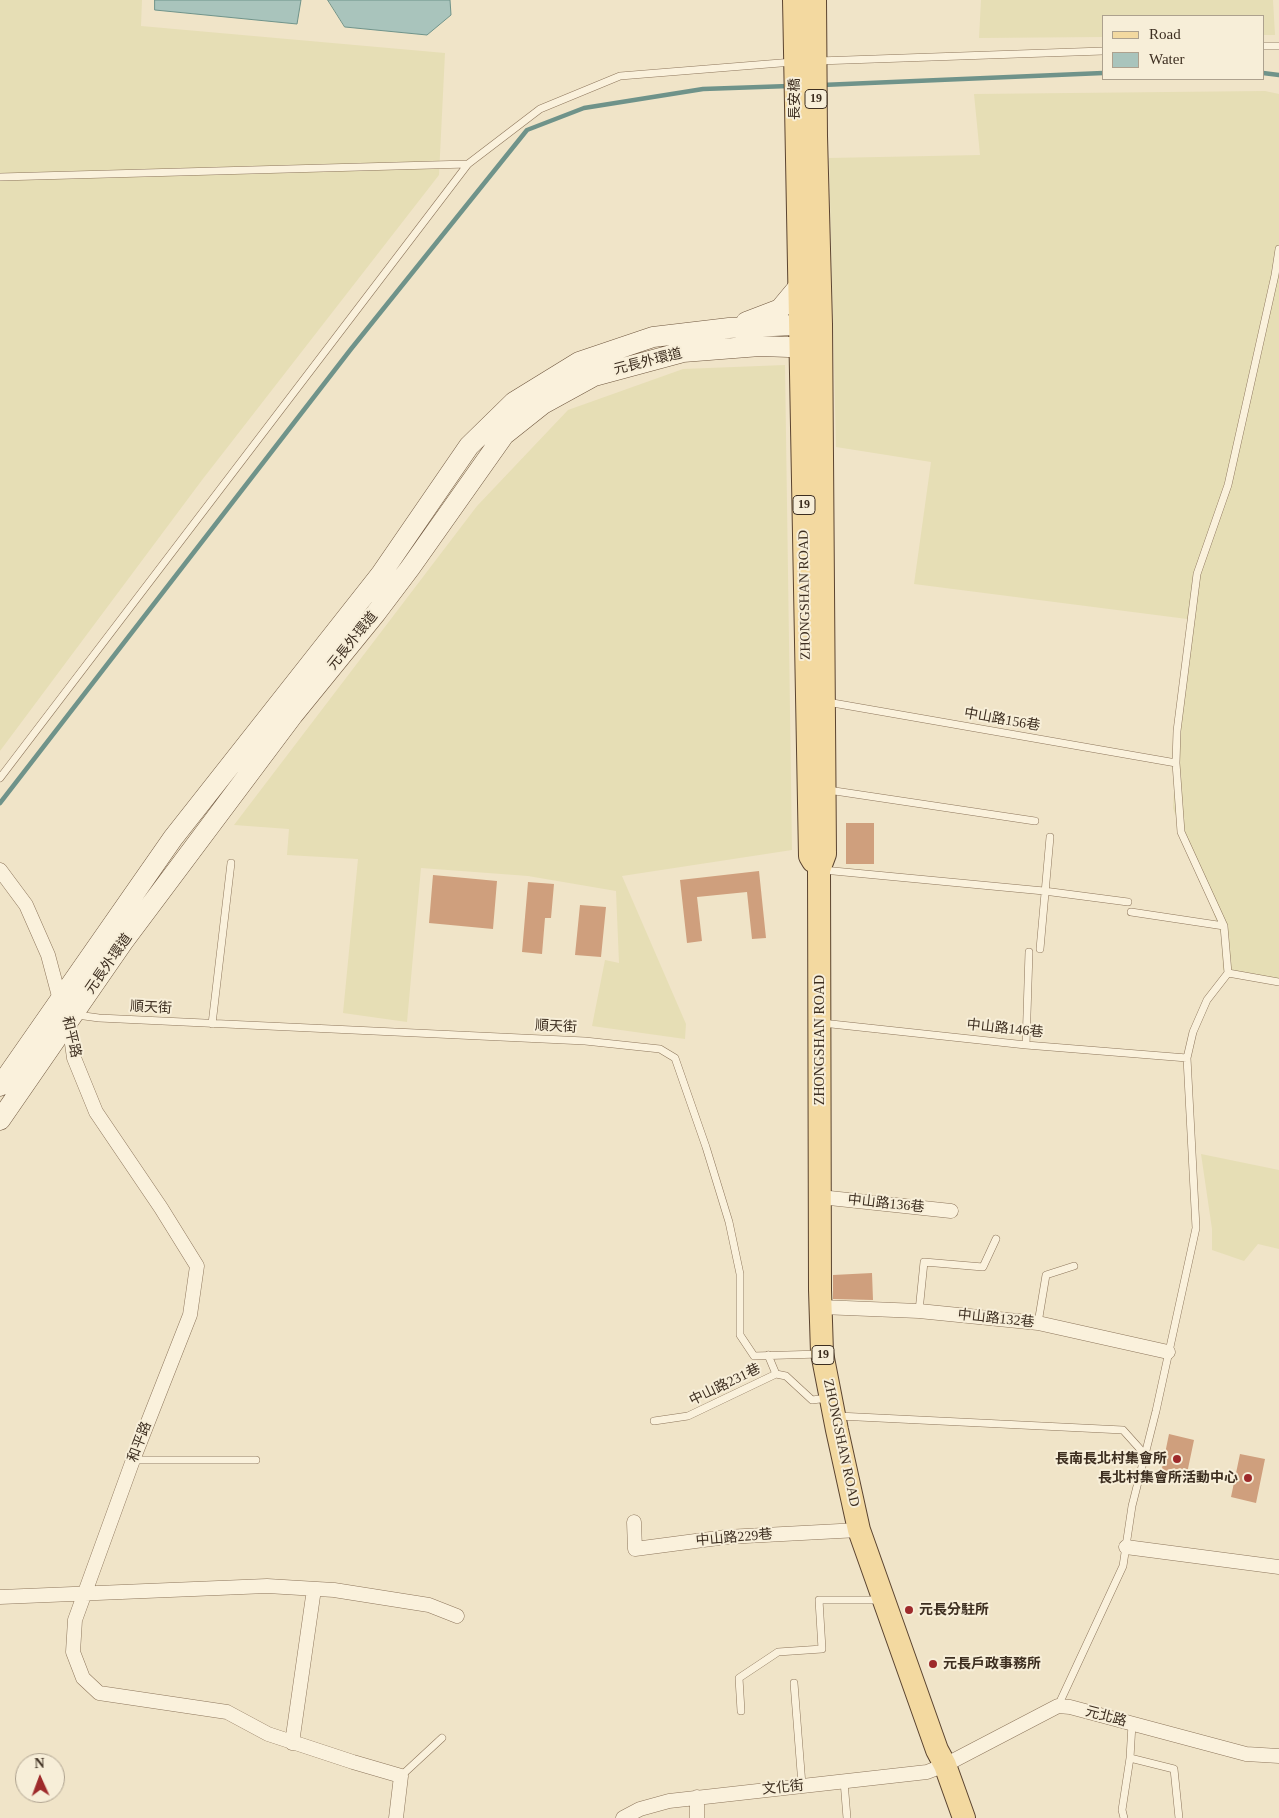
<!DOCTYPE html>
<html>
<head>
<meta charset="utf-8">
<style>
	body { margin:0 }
	#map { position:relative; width:1279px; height:1818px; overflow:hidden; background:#f0e4c8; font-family:"Times New Roman",serif }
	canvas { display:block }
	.legend { position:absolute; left:1102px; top:15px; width:162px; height:65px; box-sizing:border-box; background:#f7eed8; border:1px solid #ada18e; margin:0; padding:6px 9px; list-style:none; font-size:15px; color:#3d2e20 }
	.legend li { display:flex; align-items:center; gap:10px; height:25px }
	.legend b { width:25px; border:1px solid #ada18e }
	.north { position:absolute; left:15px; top:1753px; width:50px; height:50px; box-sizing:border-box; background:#f7eed8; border:1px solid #ada18e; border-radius:50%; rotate:358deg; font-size:14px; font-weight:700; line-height:20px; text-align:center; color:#3d2e20 }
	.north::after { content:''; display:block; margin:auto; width:18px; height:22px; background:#9e2a2b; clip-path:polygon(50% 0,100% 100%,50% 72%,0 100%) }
</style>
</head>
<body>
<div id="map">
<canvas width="1279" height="1818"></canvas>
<ul class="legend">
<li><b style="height:6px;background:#f3d9a0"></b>Road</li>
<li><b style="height:14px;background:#a9c4bc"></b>Water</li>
</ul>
<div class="north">N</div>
</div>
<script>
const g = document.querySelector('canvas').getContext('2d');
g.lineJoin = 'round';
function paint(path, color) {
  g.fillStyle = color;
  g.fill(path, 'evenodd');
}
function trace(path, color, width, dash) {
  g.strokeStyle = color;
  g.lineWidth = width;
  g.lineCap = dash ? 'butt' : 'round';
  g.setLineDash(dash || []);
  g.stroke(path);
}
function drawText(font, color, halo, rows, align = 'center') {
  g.font = font + ' "Times New Roman","Noto Sans TC",serif';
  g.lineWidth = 4;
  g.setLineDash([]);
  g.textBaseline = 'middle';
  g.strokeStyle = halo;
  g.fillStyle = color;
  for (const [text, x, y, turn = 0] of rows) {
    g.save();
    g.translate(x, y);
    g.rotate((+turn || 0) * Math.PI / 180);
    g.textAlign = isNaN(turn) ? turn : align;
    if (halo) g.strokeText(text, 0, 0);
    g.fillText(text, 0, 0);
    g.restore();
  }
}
paint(new Path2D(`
	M0 0H142L141 26 445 53 439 175 202 480 0 751Z
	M981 0H1273L1275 35H1263V16H1103V37L979 38Z
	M1265 91 1279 94V982L1223 970 1221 933 1173 808 1180 686 1195 620 914 584 931 462 836 447 829 158 980 155 974 94Z
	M785 365 792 850 622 876 686 1024 685 1039 592 1026 605 960 619 963 616 891 528 876 421 868 407 1022 343 1013 358 859 287 855 289 829 234 825 477 506 568 410 683 369Z
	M1201 1154 1279 1170V1249L1258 1244 1244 1261 1212 1250V1229Z`), '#e6deb5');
const water = new Path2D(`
	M155 0H301L297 24 155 10Z
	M328 0H450L451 15 427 35 345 27Z`);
paint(water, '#a9c4bc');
trace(water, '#6f938a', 1);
trace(new Path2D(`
	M1263 73 1279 75
	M822 85 1103 73
	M0 803 351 349 527 130 584 108 703 89 789 86`), '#6f938a', 4.5);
paint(new Path2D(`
	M846 823H874V864H846Z
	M759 871 766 938 752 939 747 892 697 897 702 941 687 943 680 880Z
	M433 875 497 881 493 929 429 923Z
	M528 882 554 884 551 918H545L542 954 522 952Z
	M580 905 606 907 601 957 575 955Z
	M872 1273 873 1300 833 1299V1275Z
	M1169 1434 1194 1440 1185 1483 1160 1478Z
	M1240 1454 1265 1459 1256 1503 1231 1497Z`), '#cf9f7d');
const lane = new Path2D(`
	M1263 46H1279
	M818 61 1103 51
	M0 177 468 164
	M827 702 1176 763
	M0 778 468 164 540 109 620 76 793 62
	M828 790 1035 821
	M823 870 1044 891 1128 902
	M1131 912 1224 926
	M1040 949 1050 837
	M1228 973 1279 982
	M77 1015 99 1018 585 1041 660 1049 675 1058 706 1147 729 1222 740 1274V1335L754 1356 820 1354
	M822 1023 1026 1045 1187 1058
	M212 1024 231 863
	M1026 1045 1029 952
	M919 1311 924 1262 983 1267 996 1239
	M1038 1323 1046 1275 1074 1266
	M768 1355 776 1374 786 1376 812 1400 828 1398
	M838 1416 1123 1430 1140 1449 1144 1458
	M654 1421 688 1416 776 1374
	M133 1460H256
	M794 1683 802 1785
	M1058 1706 1123 1566 1132 1506 1156 1411 1196 1228 1187 1058 1193 1032 1207 1000 1228 973 1224 926 1181 832 1176 763 1177 731 1197 574 1228 485 1275 275 1279 249
	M741 1711 739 1678 778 1652 822 1649 819 1600H880
	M1130 1758 1132 1724
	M401 1776 442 1738
	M844 1781 847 1818
	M1124 1818 1122 1810 1130 1758 1174 1769 1179 1818`);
const street = new Path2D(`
	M0 870 26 905 48 955 60 1000 69 1022 74 1058 96 1112 161 1208 197 1266 190 1315 133 1460 75 1620 73 1652 83 1678 99 1693 227 1712 268 1734 353 1762 401 1776 396 1818
	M820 1197 951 1211
	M821 1307 919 1311 1038 1323 1168 1352
	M634 1522 635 1549 726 1537 859 1530
	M1126 1547 1279 1567
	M0 1597 267 1586 334 1590 429 1605 457 1616
	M292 1743 314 1589
	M697 1797V1818
	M623 1818 640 1809 669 1801 927 1772 945 1765 1058 1706 1070 1707 1246 1754 1279 1756`);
const secondary = new Path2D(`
	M746 322 780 309 800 285
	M0 1086 173 838 381 574 469 446 514 402 579 362 653 337 729 328 817 324
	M0 1120 123 942 293 715 376 613 410 568 504 435 543 404 594 376 683 352 760 346 817 348`);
const primary = new Path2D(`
	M794 0C800 285 805 570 810 856L813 861
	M815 0 816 136 821 324 825 854 819 870 820 1290 822 1353 837 1430 859 1530 937 1750 945 1765 964 1818`);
trace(lane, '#8d765c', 8);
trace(street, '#8d765c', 15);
trace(secondary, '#6f573f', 21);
trace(primary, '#5b4430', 24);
trace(lane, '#faf1dc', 7);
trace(street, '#faf1dc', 14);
trace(secondary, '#faf1dc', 20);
trace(primary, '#f3d9a0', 22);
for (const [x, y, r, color] of [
	[1177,1459,5,"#9e2a2b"],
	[1248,1478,5,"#9e2a2b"],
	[909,1610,5,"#9e2a2b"],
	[933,1664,5,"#9e2a2b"]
]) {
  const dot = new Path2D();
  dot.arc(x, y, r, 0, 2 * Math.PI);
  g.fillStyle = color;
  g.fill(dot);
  trace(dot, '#f7eed8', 2);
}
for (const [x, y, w] of [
	[816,99,22],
	[804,505,22],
	[823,1355,22]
]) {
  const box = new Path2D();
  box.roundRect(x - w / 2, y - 9.5, w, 19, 4);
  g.fillStyle = '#f7eed8';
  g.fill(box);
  trace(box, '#3d2e20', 1);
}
drawText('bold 12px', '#3d2e20', null, [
	["19",816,99],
	["19",804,505],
	["19",823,1355]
]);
drawText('14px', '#3d2e20', '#f7eed8', [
	["長安橋",795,99,-90],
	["元長外環道",648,362,-14],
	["ZHONGSHAN ROAD",805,595,-91],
	["元長外環道",353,641,-51],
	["中山路156巷",1002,720,10],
	["元長外環道",109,964,-55],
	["順天街",151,1008,3],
	["順天街",556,1027,3],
	["中山路146巷",1005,1029,6],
	["和平路",71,1037,77],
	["ZHONGSHAN ROAD",820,1040,-90],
	["中山路136巷",886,1204,6],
	["中山路132巷",996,1319,6],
	["中山路231巷",725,1385,-26],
	["和平路",140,1442,-69],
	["ZHONGSHAN ROAD",841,1443,78],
	["中山路229巷",734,1538,-5],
	["元北路",1106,1717,15],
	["文化街",783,1788,-6]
]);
drawText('bold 14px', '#3d2e20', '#f7eed8', [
	["長南長北村集會所",1167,1459],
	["長北村集會所活動中心",1238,1478],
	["元長分駐所",919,1610,"left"],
	["元長戶政事務所",943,1664,"left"]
], 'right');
</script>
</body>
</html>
